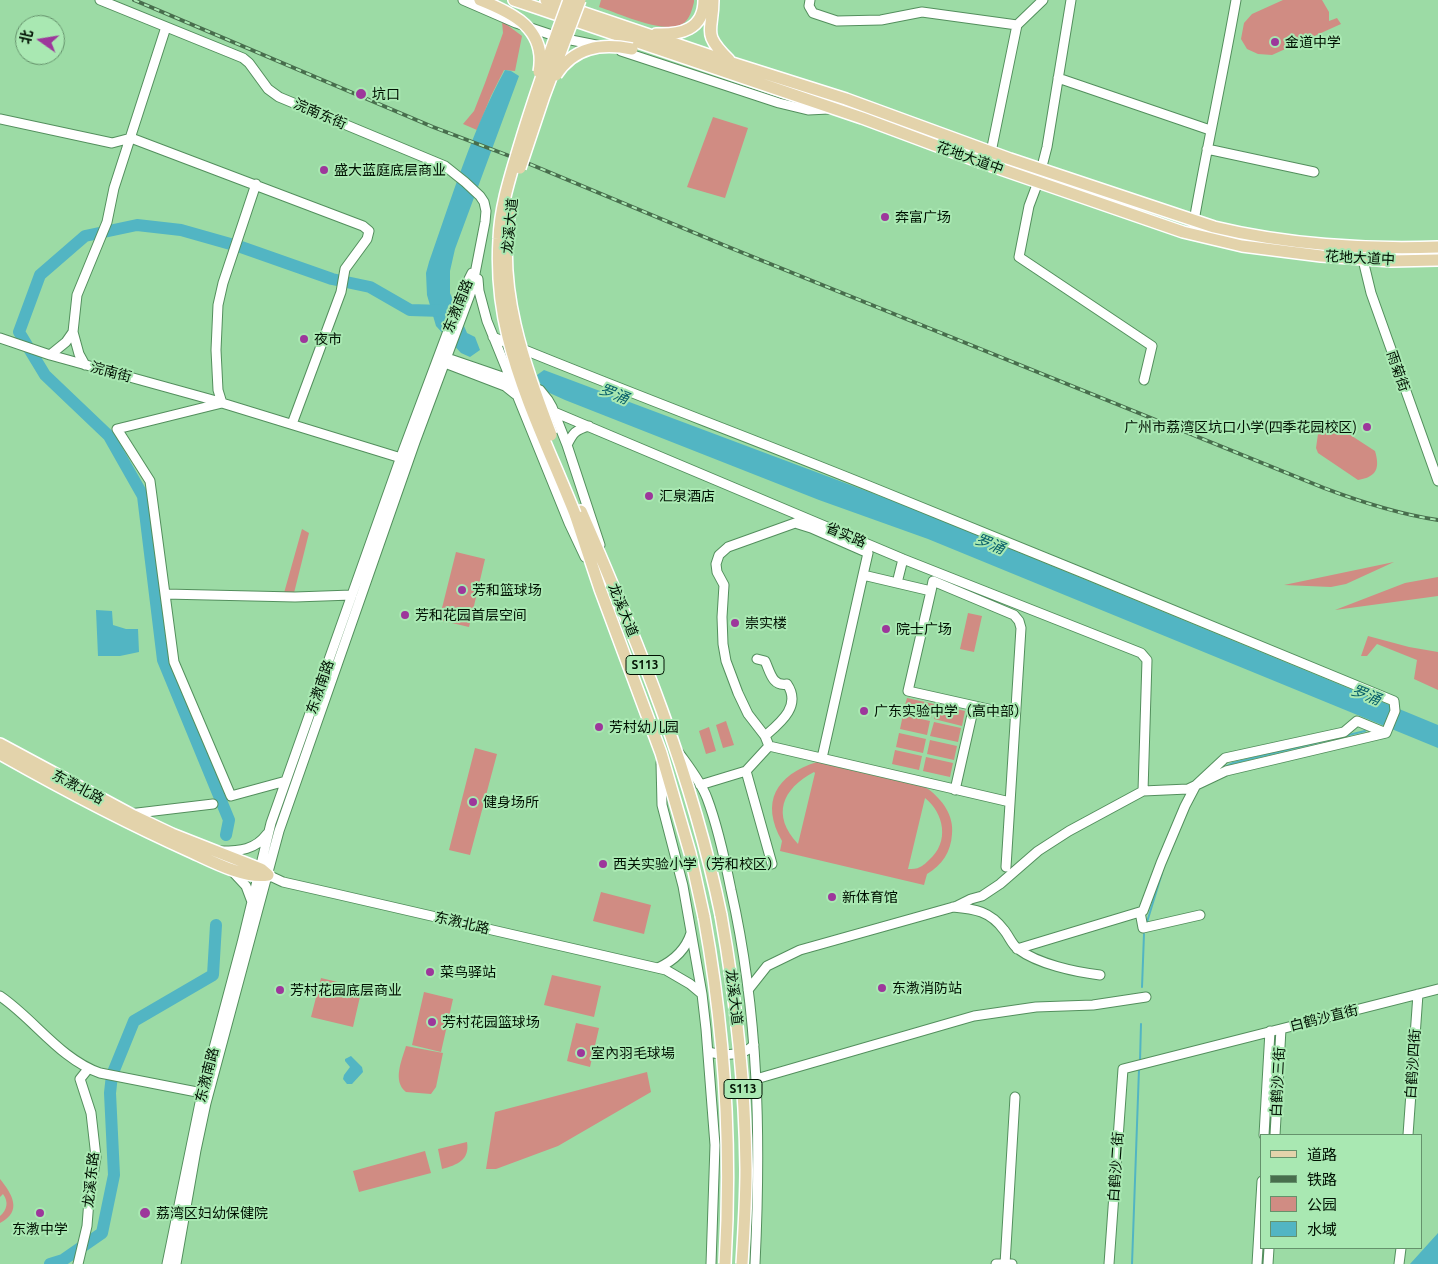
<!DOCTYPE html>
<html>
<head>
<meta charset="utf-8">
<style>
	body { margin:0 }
	#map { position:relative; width:1438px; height:1264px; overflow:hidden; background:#9cdba5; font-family:Ubuntu,"Noto Sans SC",sans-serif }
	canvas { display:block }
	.legend { position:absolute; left:1260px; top:1134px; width:162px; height:115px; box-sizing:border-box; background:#a9e8b2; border:1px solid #65926c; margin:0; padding:6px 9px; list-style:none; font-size:15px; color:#001102 }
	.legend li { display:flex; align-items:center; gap:10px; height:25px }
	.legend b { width:25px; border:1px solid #65926c }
	.north { position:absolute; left:15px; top:15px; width:50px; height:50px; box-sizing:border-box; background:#a9e8b2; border:1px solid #65926c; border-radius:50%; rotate:283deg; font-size:14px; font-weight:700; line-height:20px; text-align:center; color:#001102 }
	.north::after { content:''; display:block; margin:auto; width:18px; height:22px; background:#9d379b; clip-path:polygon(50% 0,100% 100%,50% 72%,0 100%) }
</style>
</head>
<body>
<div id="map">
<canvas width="1438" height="1264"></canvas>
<ul class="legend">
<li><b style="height:6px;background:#e3d3ab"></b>道路</li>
<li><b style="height:6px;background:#486e4d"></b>铁路</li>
<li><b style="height:14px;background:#d08c83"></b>公园</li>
<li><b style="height:14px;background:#52b5c3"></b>水域</li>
</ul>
<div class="north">北</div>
</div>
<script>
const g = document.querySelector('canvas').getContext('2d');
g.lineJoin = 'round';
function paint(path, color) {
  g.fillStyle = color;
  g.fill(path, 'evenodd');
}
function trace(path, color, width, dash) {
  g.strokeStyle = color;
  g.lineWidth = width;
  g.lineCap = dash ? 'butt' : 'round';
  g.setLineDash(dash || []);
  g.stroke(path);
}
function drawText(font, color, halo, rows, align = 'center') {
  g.font = font + ' Ubuntu,"Noto Sans SC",sans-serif';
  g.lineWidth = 4;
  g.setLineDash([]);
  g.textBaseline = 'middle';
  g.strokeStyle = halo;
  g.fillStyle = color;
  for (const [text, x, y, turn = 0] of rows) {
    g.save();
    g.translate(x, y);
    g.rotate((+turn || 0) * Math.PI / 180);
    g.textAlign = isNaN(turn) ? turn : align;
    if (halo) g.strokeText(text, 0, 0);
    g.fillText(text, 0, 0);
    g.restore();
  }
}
paint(new Path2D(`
	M601 0H694V2C692 10 690 18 684 23 666 36 618 13 599 7Z
	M1283 0H1322L1329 12V21L1337 18 1341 24 1272 55 1258 54 1247 49 1241 39 1244 23 1252 14Z
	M502 21 522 36 515 71 504 70 491 96 477 130 463 124 474 111 485 83 503 33Z
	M713 117 748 128 725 198 687 187Z
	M1335 425 1375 451C1380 468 1377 477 1358 480L1318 453 1316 448 1318 434 1326 427Z
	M302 529 309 533 294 593H284Z
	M456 552 485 559 469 627 439 620Z
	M1394 562 1346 584 1331 587 1284 585Z
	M1438 577V596L1335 610 1405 583Z
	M968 613 982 616 974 652 960 649Z
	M1368 636 1409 647 1438 652V690L1414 679 1417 660 1377 644 1367 656H1361Z
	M907 698 934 704 931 718 903 712Z
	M938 705 965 711 962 726 934 719Z
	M903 715 930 721 927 735 900 729Z
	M726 721 734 745 723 748 716 725Z
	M934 722 961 728 958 742 930 736Z
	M709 727 716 751 706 754 699 731Z
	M899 733 926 739 923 753 896 747Z
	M930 740 957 746 954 760 927 754Z
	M475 748 497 754 470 855 449 850Z
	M895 750 922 756 919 770 892 764Z
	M926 757 953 763 950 777 923 771Z
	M817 762C844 768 871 775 899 781 908 783 921 784 928 789 943 800 954 816 952 834 951 852 942 865 927 874L924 885 780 851 782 841C760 802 776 775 817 762ZM814 772 815 773 798 844C771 815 782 789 814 772ZM925 798C944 813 950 842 929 860 927 862 923 866 920 867 917 869 912 869 908 869Z
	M601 892 651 905 644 934 593 921Z
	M552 975 601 986 594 1017 544 1005Z
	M321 978 362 988 353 1027 311 1017Z
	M424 992 453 999 441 1052 412 1045Z
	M576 1023 599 1028 590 1067 567 1061Z
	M406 1046 443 1053 436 1087 431 1094 406 1092C392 1081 402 1060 406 1046Z
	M647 1072 651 1092 558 1146 496 1169H486L495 1112Z
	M467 1142C470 1160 457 1165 442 1169L438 1149Z
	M425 1151 431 1173 359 1192 353 1171Z
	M0 1179C12 1194 23 1211 0 1223V1216C7 1210 9 1202 3 1194L0 1197Z`), '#d08c83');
paint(new Path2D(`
	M505 70 511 71 519 76 455 249 450 271V293L467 333 475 337 480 350 470 357 461 353 436 326 427 295 426 273 429 262C452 197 472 130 505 70Z
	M544 370 904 505 1438 725V748L928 539 819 500 565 400 543 390 537 375Z
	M96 610 112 611 113 625 126 629H138L139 652 120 656H98Z
	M351 1056 362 1067 363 1072 352 1084H347L343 1079 344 1075 350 1067 345 1061V1059Z
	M1438 1233V1264H1410Z`), '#52b5c3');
trace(new Path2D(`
	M1225 767 1233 763 1365 731
	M1147 922 1162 873
	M1142 987 1144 934
	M1140 1061 1141 1024
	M1132 1264 1139 1069`), '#52b5c3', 2);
trace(new Path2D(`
	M226 835 229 820 163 660 143 496 109 436 45 375 19 332 40 275 85 236 137 225 181 230 241 247 332 279 370 287 410 310 443 311
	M50 1264 63 1260 102 1233 114 1175 110 1093 112 1075 134 1021 213 975 216 925`), '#52b5c3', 12);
const minor = new Path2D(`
	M100 0 243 58 249 63 268 89 279 97 445 166 465 182 480 196 484 202 486 211 485 222 472 289 415 442 279 831 206 1103 196 1150 176 1264
	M463 0 516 23 561 38 601 46
	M810 0 809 6 813 13 837 21 881 20 922 12 1017 25
	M1071 0 1047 147 1038 182 1029 206 1019 257 1152 346 1144 380
	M621 51 779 103 808 110 829 109
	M1058 78 1210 130
	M0 119 112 143 131 138 363 226 369 231 367 239 345 269 341 292 292 424
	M1207 149 1314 172
	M991 152 1017 25 1043 0
	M1194 221C1207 147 1223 74 1236 0
	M1363 260 1371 293 1438 481
	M478 279 479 291 487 321 569 523 585 557
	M493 337C621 390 751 438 879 490 1051 559 1223 631 1394 701L1395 711 1386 733
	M0 338 50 355 220 402
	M50 355 66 342 73 332
	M444 357 514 381
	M442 359 445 363 505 386 515 394
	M85 365 79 354 73 332 77 295 107 222 114 188 166 27
	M531 387 540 390 548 400 552 407 567 445 600 545
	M222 403 218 390 216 350 218 305 223 283 256 184
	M554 412 903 559 1141 653 1147 660 1143 791
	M567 445C573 433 575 430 589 426
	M897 583 903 559
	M931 591 933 581 1014 615 1019 621 1021 628 1006 867
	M165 594 295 597 352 595
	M757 659 765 661C770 671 772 687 787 684 802 706 780 723 765 736
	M769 746 765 736 748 714 738 693 726 661 723 644 722 617 724 585 717 572 716 564 719 555 728 547 795 523 811 528 868 553 863 575
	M679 753C689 767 701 782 707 798 718 827 725 860 731 890 759 1014 761 1138 755 1264
	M822 758 863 575 931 591 908 691 1015 715
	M661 763 662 805 683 886 702 994 706 1029 715 1145 711 1264
	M746 771 772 864
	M286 781 231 796 174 662 150 481 117 429 222 403 401 458
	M700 785 746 771 769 746 1010 802
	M955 790 974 706
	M129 814 213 804
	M221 851C240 851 255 850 267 834
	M233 872 246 886 252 902
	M268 875 283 882 336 894 666 970 690 984 702 994
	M953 907C975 909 990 911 1004 930 1009 936 1012 945 1018 949 1038 964 1075 972 1100 975
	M1140 912 1143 928 1200 915
	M1017 949 1143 911 1161 863 1185 806 1196 785 1225 758 1344 732 1357 721 1386 733
	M658 968C673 961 686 949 691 933
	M748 990 767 966 800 950 957 906 971 899 982 896 1000 884 1038 851 1069 831 1143 791 1188 789 1226 771 1386 733
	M0 996C34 1019 60 1059 100 1073L202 1093
	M709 1052C723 1056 743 1056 754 1045
	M756 1079 974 1016 1036 1007 1093 1005 1146 997
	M1264 1135 1270 1031
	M1275 1135 1281 1029
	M1408 1135 1418 994
	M78 1264 87 1226 89 1200 96 1157 91 1113 80 1079 88 1069
	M167 1264 202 1093 242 943 271 823 403 451 463 291 472 273
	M996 1264H1012
	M1005 1264 1015 1097
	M1109 1264 1123 1069 1438 989
	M1257 1264 1262 1181
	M1268 1264 1269 1248
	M1399 1264 1401 1248`);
const major = new Path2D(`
	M514 0 862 118 980 162 1183 232 1242 246 1321 256 1391 261 1438 260
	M546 0 732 63 846 99 1010 159 1214 227C1284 244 1367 250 1438 247
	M713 0C713 33 701 32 729 60
	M656 34C680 35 704 30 704 0
	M581 511C638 642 692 774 721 915
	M575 514 600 589 661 753 690 853 704 917
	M0 744 134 816 172 834 261 869 268 875
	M0 754C62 789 124 822 189 851 211 861 244 879 268 875`);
trace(minor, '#538f5d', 11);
trace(major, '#fff', 14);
trace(minor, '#fff', 9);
trace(major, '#e3d3ab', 11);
const rail = new Path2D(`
	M134 0 433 127 520 160 726 246 1324 488C1361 502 1398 514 1438 520`);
trace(rail, '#486e4d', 4);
trace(rail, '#a9e8b2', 2, [5.5]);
const majorBridge = new Path2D(`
	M480 0C513 13 547 29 539 72
	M569 0C551 49 534 97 519 147 510 177 500 208 499 239 497 272 500 305 508 337 523 398 552 456 575 514
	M556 75C574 47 601 43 632 49
	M520 168 544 96 580 0
	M510 210C496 288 524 363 551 435
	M721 915C736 999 745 1083 746 1169 746 1200 744 1232 742 1264
	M704 917C725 1032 732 1147 725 1264`);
trace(majorBridge, '#fff', 14, []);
trace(majorBridge, '#e3d3ab', 11);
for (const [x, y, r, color] of [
	[1275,42,5,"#9d379b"],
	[361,94,6,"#9d379b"],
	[324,170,5,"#9d379b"],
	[885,217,5,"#9d379b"],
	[304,339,5,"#9d379b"],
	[1367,427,5,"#9d379b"],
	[649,496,5,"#9d379b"],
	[462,590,5,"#9d379b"],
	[405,615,5,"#9d379b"],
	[735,623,5,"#9d379b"],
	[886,629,5,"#9d379b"],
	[864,711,5,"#9d379b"],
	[599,727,5,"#9d379b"],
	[473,802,5,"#9d379b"],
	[603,864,5,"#9d379b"],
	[832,897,5,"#9d379b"],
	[430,972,5,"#9d379b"],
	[882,988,5,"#9d379b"],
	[280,990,5,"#9d379b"],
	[432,1022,5,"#9d379b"],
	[581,1053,5,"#9d379b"],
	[40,1213,5,"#9d379b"],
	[145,1213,6,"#9d379b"]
]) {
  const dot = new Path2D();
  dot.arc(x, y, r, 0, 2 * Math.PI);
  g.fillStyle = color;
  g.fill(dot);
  trace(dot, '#a9e8b2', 2);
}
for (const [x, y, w] of [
	[645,665,38],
	[743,1089,38]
]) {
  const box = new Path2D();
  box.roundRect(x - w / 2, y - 9.5, w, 19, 4);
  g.fillStyle = '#a9e8b2';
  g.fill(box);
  trace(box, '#001102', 1);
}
drawText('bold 12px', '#001102', null, [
	["S113",645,665],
	["S113",743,1089]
]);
drawText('14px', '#001102', '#a9e8b2', [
	["金道中学",1285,42],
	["坑口",372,94],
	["盛大蓝庭底层商业",334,170],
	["奔富广场",895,217],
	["夜市",314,339],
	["广州市荔湾区坑口小学(四季花园校区)",1357,427,"right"],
	["汇泉酒店",659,496],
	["芳和篮球场",472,590],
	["芳和花园首层空间",415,615],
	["崇实楼",745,623],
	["院士广场",896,629],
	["广东实验中学（高中部）",874,711],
	["芳村幼儿园",609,727],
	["健身场所",483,802],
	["西关实验小学（芳和校区）",613,864],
	["新体育馆",842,897],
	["菜鸟驿站",440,972],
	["东漖消防站",892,988],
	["芳村花园底层商业",290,990],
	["芳村花园篮球场",442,1022],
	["室內羽毛球場",591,1053],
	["荔湾区妇幼保健院",156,1213],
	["东漖中学",40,1229,"center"]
], 'left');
drawText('14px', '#001102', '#a9e8b2', [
	["浣南东街",320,114,23],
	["花地大道中",970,158,20],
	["龙溪大道",510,226,-84],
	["花地大道中",1360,258,3],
	["东漖南路",458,306,-68],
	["雨菊街",1398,371,71],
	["浣南街",111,372,15],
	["省实路",846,535,23],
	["龙溪大道",623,610,68],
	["东漖南路",320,687,-71],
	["东漖北路",78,787,28],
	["东漖北路",462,923,13],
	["龙溪大道",734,997,83],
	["白鹤沙直街",1324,1018,-14],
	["白鹤沙四街",1413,1064,-86],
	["东漖南路",207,1075,-76],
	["白鹤沙三街",1278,1082,-87],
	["白鹤沙二街",1116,1167,-86],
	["龙溪东路",91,1180,-84]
]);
drawText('italic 15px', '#065e69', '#a9e8b2', [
	["罗涌",614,394,22],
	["罗涌",990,544,22],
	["罗涌",1366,695,22]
]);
</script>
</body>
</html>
